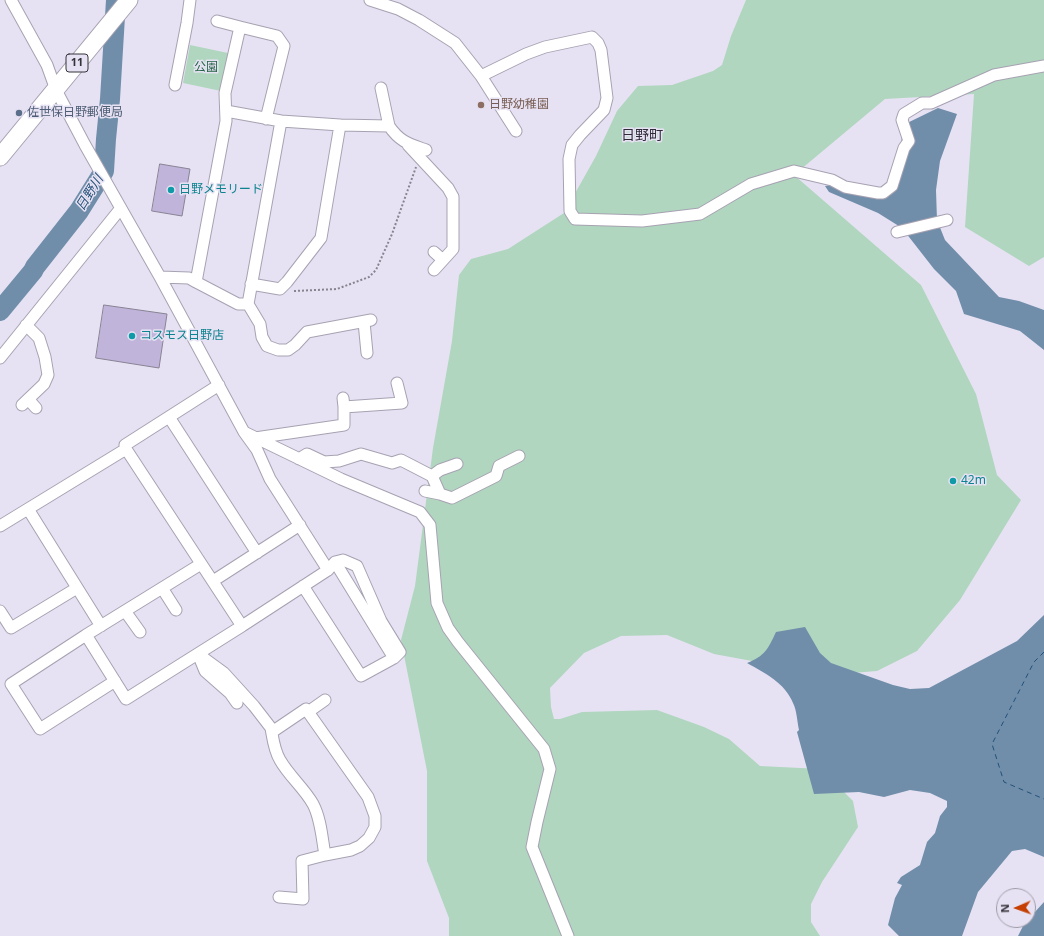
<!DOCTYPE html>
<html>
<head>
<meta charset="utf-8">
<style>
	body { margin:0 }
	#map { position:relative; width:1044px; height:936px; overflow:hidden; background:#e7e2f3; font-family:"Noto Sans",sans-serif }
	canvas { display:block }
	.north { position:absolute; left:996px; top:888px; width:40px; height:40px; box-sizing:border-box; background:#e7e2f3; border:1px solid #9f9ca9; border-radius:50%; rotate:268deg; font-size:11px; font-weight:700; line-height:16px; text-align:center; color:#343239 }
	.north::after { content:''; display:block; margin:auto; width:14px; height:18px; background:#c63f02; clip-path:polygon(50% 0,100% 100%,50% 72%,0 100%) }
</style>
</head>
<body>
<div id="map">
<canvas width="1044" height="936"></canvas>
<div class="north">N</div>
</div>
<script>
const g = document.querySelector('canvas').getContext('2d');
g.lineJoin = 'round';
function paint(path, color) {
  g.fillStyle = color;
  g.fill(path, 'evenodd');
}
function trace(path, color, width, dash) {
  g.strokeStyle = color;
  g.lineWidth = width;
  g.lineCap = dash ? 'butt' : 'round';
  g.setLineDash(dash || []);
  g.stroke(path);
}
function drawText(font, color, halo, rows, align = 'center') {
  g.font = font + ' "Noto Sans","Noto Sans JP",sans-serif';
  g.lineWidth = 3;
  g.setLineDash([]);
  g.textBaseline = 'middle';
  g.strokeStyle = halo;
  g.fillStyle = color;
  for (const [text, x, y, turn = 0] of rows) {
    g.save();
    g.translate(x, y);
    g.rotate((+turn || 0) * Math.PI / 180);
    g.textAlign = isNaN(turn) ? turn : align;
    if (halo) g.strokeText(text, 0, 0);
    g.fillText(text, 0, 0);
    g.restore();
  }
}
paint(new Path2D(`
	M746 0H1044V257L1029 266 965 227 974 94 885 99 794 175 921 285 976 394 997 475 1021 500 960 600 917 651 877 671 828 675 714 654 667 635 621 636 584 653 550 688 551 707 554 719H560L582 712 657 710 704 727 729 739 760 766 821 769 853 801 858 827 822 882 811 904V922L820 936H449V918L427 861V771L401 640 415 586 433 448 452 341 459 275 471 259 508 249 564 213 596 156 617 111 638 86 672 85 713 71 722 65 731 36Z
	M190 45 228 53 221 91 183 83Z`), '#b0d6bf');
paint(new Path2D(`
	M938 108 957 114 940 161 936 190 937 220 945 240 999 297 1019 301 1044 310V350L1020 331 964 314 956 291 934 269 902 228 878 213 829 192 825 186 838 184 882 198 890 195 898 178 903 125Z
	M1044 615V857L1025 849 1012 851 978 892 962 936H899L888 925 895 898 902 885 897 883 901 877 920 865 927 842 935 833 940 816 947 807V801L930 793 910 790 884 797 859 792 814 794 797 732 799 730C797 721 797 711 793 703 785 683 765 673 747 663 765 656 768 649 776 632L805 627 820 653 831 663 893 685 910 689 929 688 1017 641Z
	M1044 902V936H1018L1024 924Z`), '#708eaa');
trace(new Path2D(`
	M0 311 33 271 35 267 79 211 104 171 106 139 110 99 116 0`), '#708eaa', 20);
trace(new Path2D(`
	M1044 652 1034 662 992 744 1004 782 1044 799`), '#225179', 1, [5, 4]);
const building = new Path2D(`
	M160 164 190 169 182 216 152 211Z
	M104 305 167 314 159 368 96 358Z`);
paint(building, '#c0b4da');
trace(building, '#888393', 1);
const minor = new Path2D(`
	M11 0 47 65 56 90 85 145 160 277 244 432 257 450 270 479 328 570
	M370 0 398 9 419 20 455 43 481 76 516 131
	M240 27 277 36 284 46 266 119
	M481 76 526 54 545 47 592 37 598 43 601 50 607 98 604 110 580 135 572 145 569 159 570 211 575 219 642 221 700 214 751 184 794 171 832 180 845 187 878 193H883L892 186 904 148 909 141 902 120 904 114 922 103H931L994 75 1044 66
	M175 85 187 23 190 0
	M226 111 281 121 248 304
	M281 121 340 125 389 126 381 88
	M389 126C400 142 409 144 426 150
	M408 145 448 188 453 197V249L434 270
	M897 232 947 220
	M434 252 443 260
	M160 277 189 278 196 282 226 121 225 93 240 27 217 21
	M196 282 238 304H248L260 324 262 337 267 346 278 350H288L295 345 307 332 371 320
	M251 284 280 289 287 282 321 238 340 125
	M364 322 367 353
	M0 358 121 208
	M343 398 344 407 402 403 397 383
	M28 399 36 408
	M22 405 44 384 48 375 45 357 39 338 26 325
	M169 417 257 553
	M244 432 341 479 420 512 430 525 437 603 448 628 458 642 544 749 550 769 537 822 532 847 568 936
	M255 438 344 425V407
	M126 449 242 626 126 699 86 635 201 564
	M299 459 307 454 324 462 339 461 361 454 392 463 401 460 432 476 440 470 457 464
	M432 476 440 494 452 498 496 476 499 466 519 456
	M425 491 440 494
	M28 509 101 626
	M0 526 126 449 125 445 219 385
	M335 562 343 560 357 566 381 621 400 652 394 658
	M213 581 300 525
	M162 588 176 610
	M0 611 11 628 77 588
	M125 611 140 632
	M242 626 328 570 335 562 394 658 361 676 303 586
	M86 635 11 684 40 729 115 681
	M198 654 224 673 254 706 271 728C273 739 274 750 280 760 289 776 304 788 313 804 321 819 322 839 325 855L351 850 360 846 369 838 375 827V816L368 797 306 709 272 732
	M198 654 205 671 230 693 237 703
	M308 712 325 700
	M279 897 303 899 302 861 325 855`);
const primary = new Path2D(`
	M0 157 129 0`);
trace(minor, '#a7a2b2', 13);
trace(primary, '#a7a2b2', 19);
trace(new Path2D(`
	M294 291 337 289 369 277 376 270 392 234 416 167`), '#86838f', 2, [2, 2]);
trace(minor, '#fff', 11);
trace(primary, '#fff', 17);
for (const [x, y, r, color] of [
	[481,105,4,"#8d6e63"],
	[19,113,4,"#5c6f8a"],
	[171,190,4,"#0f9aa8"],
	[132,336,4,"#0f9aa8"],
	[953,481,4,"#0f9aa8"]
]) {
  const dot = new Path2D();
  dot.arc(x, y, r, 0, 2 * Math.PI);
  g.fillStyle = color;
  g.fill(dot);
  trace(dot, '#e7e2f3', 1.5);
}
for (const [x, y, w] of [
	[77,63,22]
]) {
  const box = new Path2D();
  box.roundRect(x - w / 2, y - 9, w, 18, 3);
  g.fillStyle = '#e7e2f3';
  g.fill(box);
  trace(box, '#343239', 1);
}
drawText('bold 11px', '#343239', null, [
	["11",77,63]
]);
drawText('12px', '#226343', '#e7e2f3', [
	["公園",206,68]
]);
drawText('12px', '#785e54', '#e7e2f3', [
	["日野幼稚園",489,105]
], 'left');
drawText('12px', '#4e5e75', '#e7e2f3', [
	["佐世保日野郵便局",27,113]
], 'left');
drawText('12px', '#0d838f', '#e7e2f3', [
	["日野メモリード",179,190],
	["コスモス日野店",140,336],
	["42m",961,481]
], 'left');
drawText('italic 13px', '#225179', '#e7e2f3', [
	["日野川",90,193,-58]
]);
drawText('14px', '#2f2a38', '#e7e2f3', [
	["日野町",642,136]
]);
</script>
</body>
</html>
